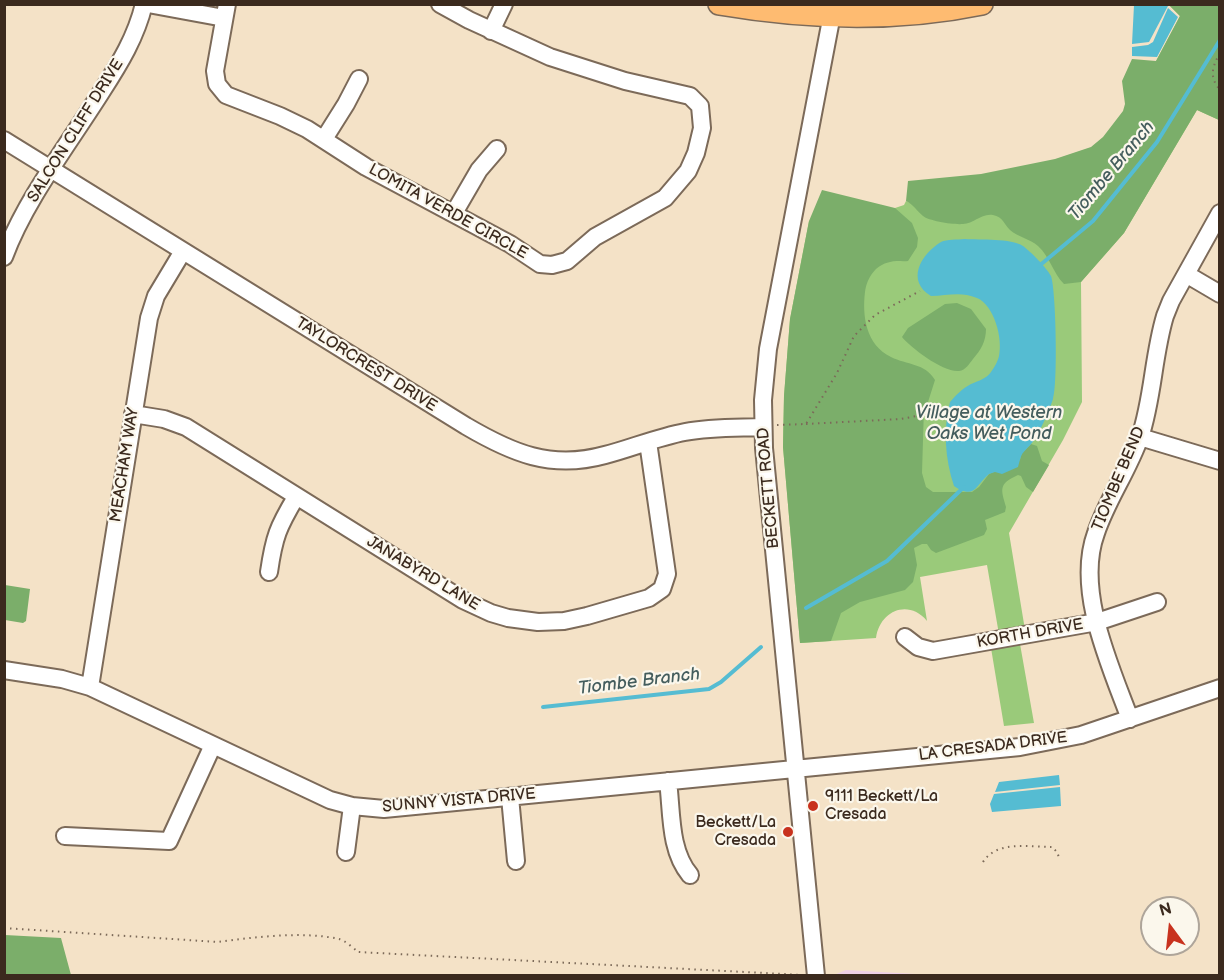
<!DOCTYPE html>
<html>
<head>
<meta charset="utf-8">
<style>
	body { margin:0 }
	#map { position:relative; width:1224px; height:980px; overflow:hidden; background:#f4e2c7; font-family:"Balsamiq Sans",sans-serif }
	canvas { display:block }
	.frame { position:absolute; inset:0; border:6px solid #3b2a1e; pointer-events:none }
	.north { position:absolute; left:1140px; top:896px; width:60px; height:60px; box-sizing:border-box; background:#fbf7ec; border:2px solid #aea59a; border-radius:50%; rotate:345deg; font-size:16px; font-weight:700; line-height:24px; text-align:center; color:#3b2a1e }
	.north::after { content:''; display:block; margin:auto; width:21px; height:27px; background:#c8321e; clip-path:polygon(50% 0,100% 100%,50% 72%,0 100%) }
</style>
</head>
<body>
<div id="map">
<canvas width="1224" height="980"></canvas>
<div class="frame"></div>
<div class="north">N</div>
</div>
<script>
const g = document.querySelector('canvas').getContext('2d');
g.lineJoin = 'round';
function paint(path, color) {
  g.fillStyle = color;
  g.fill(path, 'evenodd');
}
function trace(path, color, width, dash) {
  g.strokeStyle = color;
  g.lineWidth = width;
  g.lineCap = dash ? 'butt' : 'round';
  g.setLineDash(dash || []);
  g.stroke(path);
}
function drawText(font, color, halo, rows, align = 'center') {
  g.font = font + ' "Balsamiq Sans",sans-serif';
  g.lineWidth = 4.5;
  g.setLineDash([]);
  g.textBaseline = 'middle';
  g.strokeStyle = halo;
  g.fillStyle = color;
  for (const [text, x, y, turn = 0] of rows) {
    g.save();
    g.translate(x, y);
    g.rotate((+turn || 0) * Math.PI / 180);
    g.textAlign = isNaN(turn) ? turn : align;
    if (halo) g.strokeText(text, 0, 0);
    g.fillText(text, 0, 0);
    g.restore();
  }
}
paint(new Path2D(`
	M846 970 933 975H834Z`), '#efd0e6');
paint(new Path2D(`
	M1169 5H1219V120L1197 110 1124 233 1081 282 1082 402 1063 440 1009 533 1027 642 1020 644 1034 723 1004 726 991 648 1001 646 987 565 920 577 927 621C909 599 880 610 876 638L800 643 783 447 784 396 790 319 809 221 895 208 904 205 906 201 915 205 1057 183 1120 129 1180 16Z`), '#9aca7a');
paint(new Path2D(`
	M1169 5H1219V120L1197 110 1124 233 1081 282 1064 284C1053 273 1050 257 1038 246 1030 239 1018 237 1010 230 1004 224 1003 217 993 215 981 213 974 224 963 224 954 225 929 221 923 216 916 210 914 205 906 201L908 181 981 174 1055 159 1091 147 1103 137 1123 111 1125 104 1122 81 1132 59 1156 61 1180 16Z
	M822 190 895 208 912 223 918 238 917 247 908 261C902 262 896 260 890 262 875 265 867 278 865 292 862 316 866 345 891 357 907 365 925 363 935 380L928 402 924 407 922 473 926 487 933 492H972L979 487 989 474 1020 460 1021 454 1031 444 1037 446 1042 461 1049 465 1033 492 1026 487 1021 476 1018 475C998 484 1001 489 1006 507L1005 512 985 520 987 529 984 535 936 553 931 550 927 544H922L914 548 917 565 913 582 905 590 860 602 841 613 831 641 800 643 783 447 784 396 790 319 809 221Z
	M957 303 971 309 986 329C986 341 981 350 973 359 969 364 966 370 959 371 944 373 911 348 902 337L908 328 945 304Z
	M5 585 30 589 26 621 23 623 5 620Z
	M5 935 61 938 71 975H5Z`), '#7bae6a');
paint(new Path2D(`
	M1134 5 1168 6 1149 42 1132 44Z
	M1168 8 1178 17 1157 57 1132 56V47L1148 45 1153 42Z
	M965 239C980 240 1011 238 1023 246 1030 251 1047 268 1051 276 1056 290 1058 384 1053 399 1049 411 1039 435 1031 444 1021 455 1022 452 1018 467L1002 474 995 472 989 474C975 486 975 500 954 486 945 459 943 429 950 402 956 395 963 388 971 384 978 381 986 379 991 372 994 368 998 361 999 356 1003 338 994 305 977 298 960 291 947 296 931 296 906 281 920 255 941 242 947 239 957 240 965 239Z
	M1059 775 1060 785 995 792 999 782Z
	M1060 787 1061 806 992 812 990 804 994 794Z`), '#55bcd2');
trace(new Path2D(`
	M1039 266 1093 221 1157 142 1220 40
	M806 608 887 561 964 487
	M543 707 709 689 721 682 761 647`), '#55bcd2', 4);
const minor = new Path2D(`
	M148 4 224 18
	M227 4 215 71 217 84 226 95 280 116 307 129 366 167 510 244 540 264 552 265 567 261 595 237 665 198 688 171 696 153 702 128 700 106 690 96 625 81 550 57 469 20 440 4
	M491 31 504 4
	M324 139 346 104 359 79
	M4 140 466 426C512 453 551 470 605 455 632 448 658 437 685 432 711 427 737 428 763 427
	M454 213 479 170 497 149
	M4 257C25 200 70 142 102 91 120 63 136 37 144 4
	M1186 274 1220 294
	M133 414 164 419 186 427 463 600 491 613 508 618 538 622 564 621 587 616 649 598 662 589 667 574 648 442
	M1140 437 1220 461
	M269 572C274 537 278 527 296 497
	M905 637 918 647 933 651 1097 622 1157 602
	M4 670 62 679 90 687 330 800 352 806 384 809 1020 747 1081 735 1220 688
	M90 687 149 318 156 296 183 251
	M1130 719C1110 665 1075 590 1096 533 1107 500 1128 471 1140 437 1153 399 1153 356 1165 316L1171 301 1220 213
	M668 781C672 812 669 850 690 875
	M510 797 516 861
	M65 836 169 841 213 745
	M346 852 352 806
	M816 976 764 448 763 400 768 349 834 4`);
const major = new Path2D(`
	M719 4C807 19 895 22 982 4`);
trace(minor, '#7c6a59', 20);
trace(major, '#7c6a59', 24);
trace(new Path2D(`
	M1220 53C1212 67 1209 77 1220 90
	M806 424 901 419 942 411
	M777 425 806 424 837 373 854 336 875 315 920 291
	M983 862C997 840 1029 847 1052 847L1057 852 1060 860
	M4 928 218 942C255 937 303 931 339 939 346 941 353 948 358 952L803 975`), '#7c6a59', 2, [1.5, 4.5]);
trace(minor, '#fff', 16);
trace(major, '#febb71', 21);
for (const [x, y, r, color] of [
	[813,806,6,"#c8321e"],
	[788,832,6,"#c8321e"]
]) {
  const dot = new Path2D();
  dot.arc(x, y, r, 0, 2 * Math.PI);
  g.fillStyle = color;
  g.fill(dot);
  trace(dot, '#fbf7ec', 2);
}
drawText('16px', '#3b2a1e', '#fbf7ec', [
	["SALCON CLIFF DRIVE",76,131,-58],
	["LOMITA VERDE CIRCLE",448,212,29],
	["TAYLORCREST DRIVE",366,365,32],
	["MEACHAM WAY",125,465,-81],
	["TIOMBE BEND",1119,479,-67],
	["BECKETT ROAD",769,488,-95],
	["JANABYRD LANE",423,574,31],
	["KORTH DRIVE",1030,634,-10],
	["LA CRESADA DRIVE",993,747,-7],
	["SUNNY VISTA DRIVE",459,801,-5]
]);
drawText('16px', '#3b2a1e', '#fbf7ec', [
	["9111 Beckett/La",825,797],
	["Cresada",825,815],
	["Beckett/La",776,823,"right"],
	["Cresada",776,841,"right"]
], 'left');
drawText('italic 18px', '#445d5d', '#fbf7ec', [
	["Tiombe Branch",1112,171,-50],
	["Village at Western",989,413],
	["Oaks Wet Pond",989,434],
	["Tiombe Branch",639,682,-7]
]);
</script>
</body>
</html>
